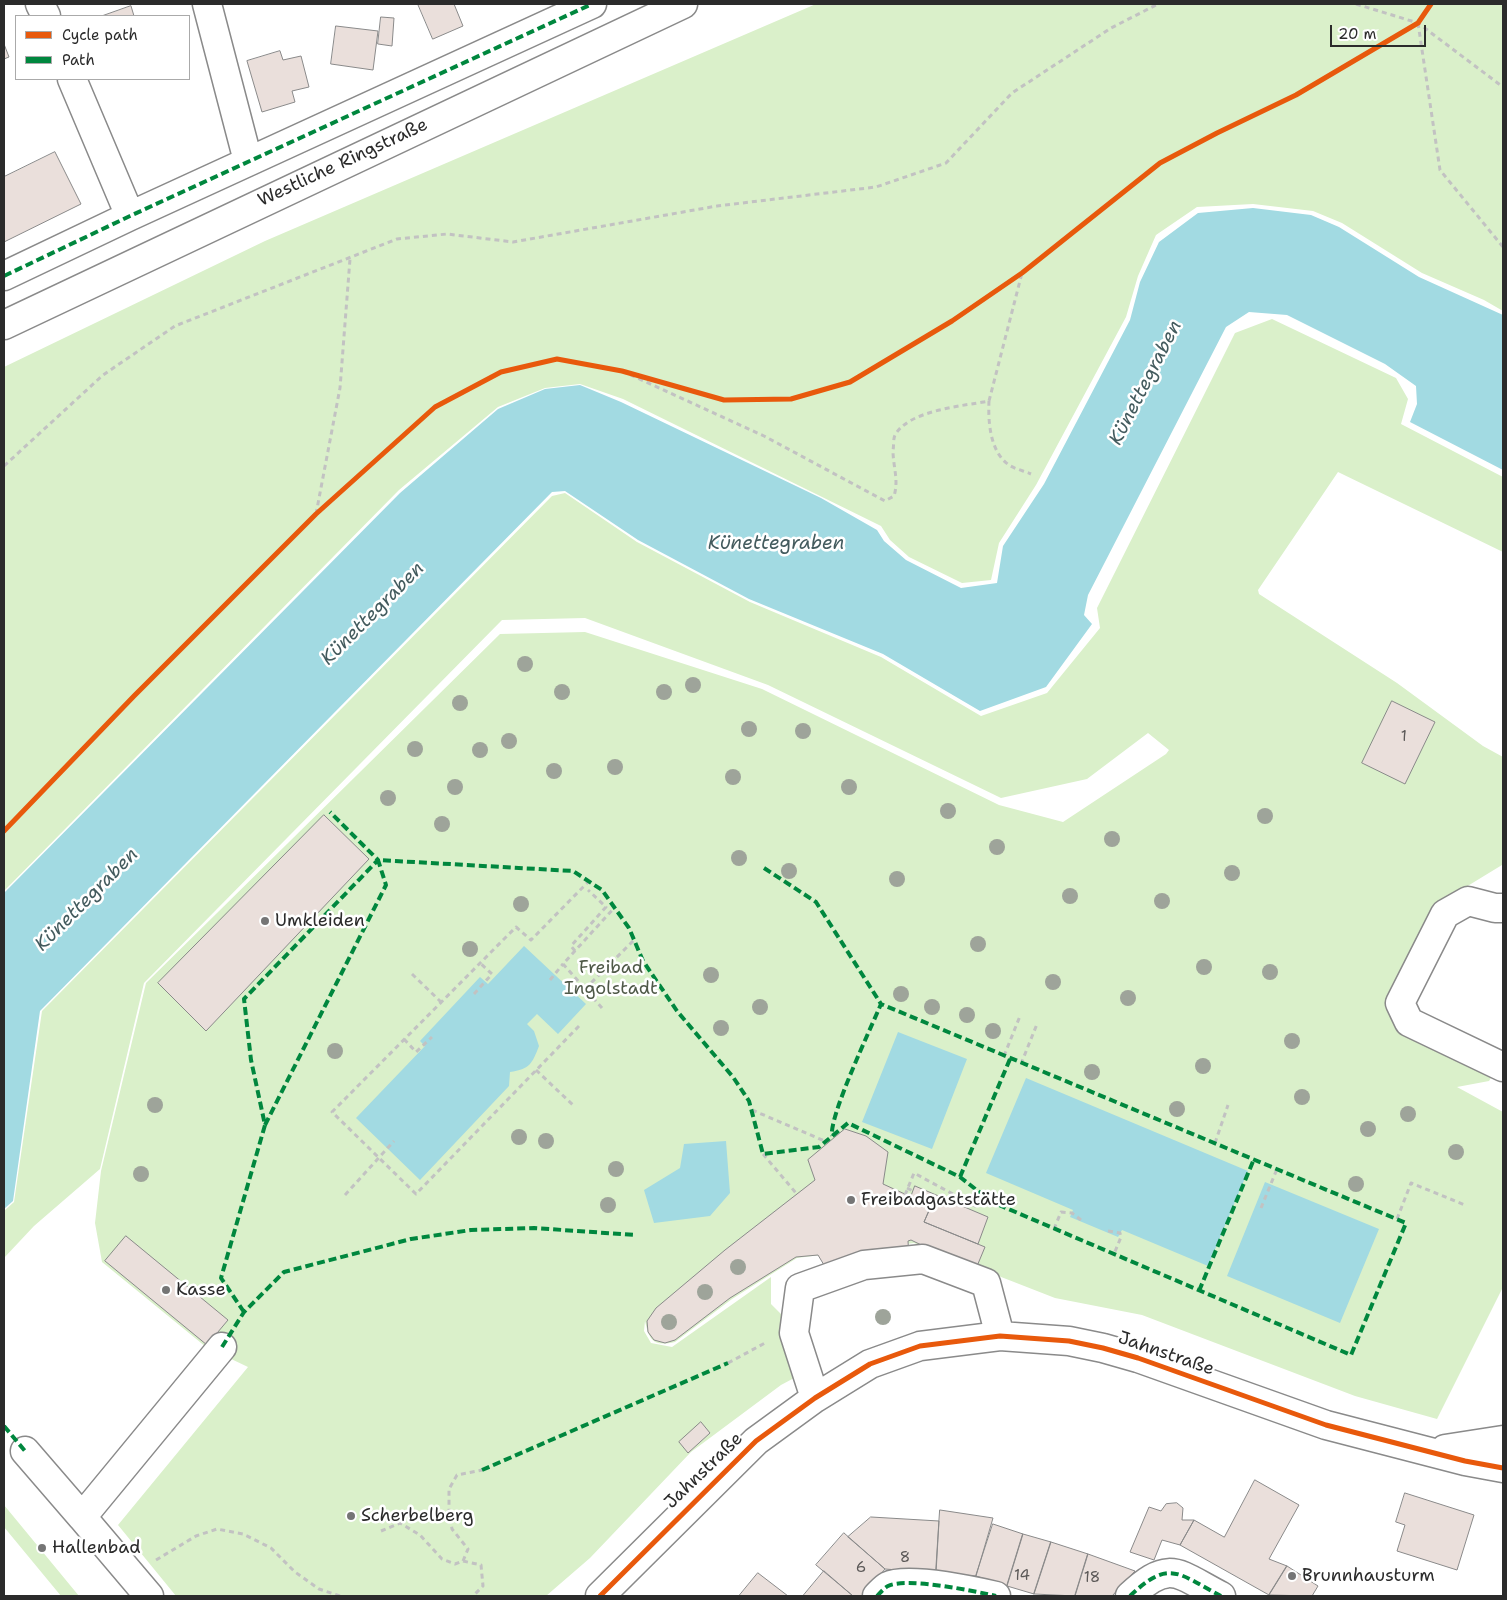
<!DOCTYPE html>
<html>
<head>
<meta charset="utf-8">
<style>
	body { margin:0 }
	#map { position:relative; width:1507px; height:1600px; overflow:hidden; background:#fff; font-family:"Shantell Sans",sans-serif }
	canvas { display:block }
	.frame { position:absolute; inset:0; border:5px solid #2b2b2b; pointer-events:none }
	.legend { position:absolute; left:15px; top:15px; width:175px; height:65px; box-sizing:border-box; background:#fff; border:1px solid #aaa; margin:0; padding:6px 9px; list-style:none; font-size:15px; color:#2b2b2b }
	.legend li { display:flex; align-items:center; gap:10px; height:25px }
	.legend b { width:25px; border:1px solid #aaa }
	.scale { position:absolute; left:1330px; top:25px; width:96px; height:22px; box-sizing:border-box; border:2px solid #2b2b2b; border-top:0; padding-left:6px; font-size:15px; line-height:18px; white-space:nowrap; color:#2b2b2b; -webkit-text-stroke:4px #fff; paint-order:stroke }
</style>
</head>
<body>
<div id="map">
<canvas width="1507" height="1600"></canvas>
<div class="frame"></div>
<ul class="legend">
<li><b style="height:6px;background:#e8590c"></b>Cycle path</li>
<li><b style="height:6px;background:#00873e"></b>Path</li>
</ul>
<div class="scale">20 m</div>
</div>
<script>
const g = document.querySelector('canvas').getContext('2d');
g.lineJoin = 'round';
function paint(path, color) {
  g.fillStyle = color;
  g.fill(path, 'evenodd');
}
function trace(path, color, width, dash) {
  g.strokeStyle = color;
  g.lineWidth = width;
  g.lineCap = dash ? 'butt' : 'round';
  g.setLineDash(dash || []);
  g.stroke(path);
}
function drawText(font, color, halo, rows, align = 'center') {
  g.font = font + ' "Shantell Sans",sans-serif';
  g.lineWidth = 5;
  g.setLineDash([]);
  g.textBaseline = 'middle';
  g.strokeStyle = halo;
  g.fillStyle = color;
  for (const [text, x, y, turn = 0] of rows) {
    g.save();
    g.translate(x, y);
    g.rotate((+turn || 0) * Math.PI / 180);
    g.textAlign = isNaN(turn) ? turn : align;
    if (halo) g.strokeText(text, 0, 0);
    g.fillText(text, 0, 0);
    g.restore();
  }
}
paint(new Path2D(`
	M816 4H1503V311L1484 300 1422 273 1342 223 1313 211 1253 204 1197 207 1156 235 1138 276 1126 317 1036 485 999 543 991 580 962 583 909 557 890 540 881 526 623 399 580 384 545 388 498 407 399 490 4 891V367L265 241Z
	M1272 319 1396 378 1408 399 1401 424 1503 477V552L1338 472 1258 590 1259 594 1397 683 1483 746 1503 757 1502 865 1443 901 1389 1014 1499 1065 1489 1081 1457 1087 1503 1112V1287L1437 1419 1355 1396 1142 1315 1055 1298 914 1243 797 1258 732 1299 675 1342C653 1347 649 1340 645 1321L644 1331 651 1343 672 1347 771 1277V1304L786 1319 811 1369 781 1385 691 1452 590 1558 546 1596H176L118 1525 248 1367 206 1347 102 1262 95 1223 101 1171 146 983 500 634 585 632 762 689 999 805 1063 822 1166 754 1169 750 1148 733 1087 779 1001 798 768 685 585 618 502 620 144 983 100 1169 34 1226 4 1258V1211L14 1202 42 1011 552 496 565 493 637 542 750 602 881 657 981 716 1047 693 1100 628 1097 608 1235 333Z
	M4 1505 79 1596H61L4 1527Z`), '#daf0ca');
paint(new Path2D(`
	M1253 208 1311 215 1339 227 1419 277 1503 315V470L1410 422 1417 404 1416 386 1385 364 1287 315 1249 312 1226 327 1088 595 1084 615 1092 624 1046 687 980 711 883 654 749 599 638 540 565 491 552 492 40 1011 13 1201 4 1209V893L400 493 498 409 545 389 580 385 621 402 821 498 877 530 884 541 906 560 961 588 997 583 1003 546 1044 484 1130 320 1140 282 1159 242 1198 213Z
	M524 946 586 1004 558 1034 537 1014 527 1024 534 1031 539 1046C532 1064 530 1069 510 1072L509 1086 420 1180 356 1118 425 1046 420 1041 480 977 488 984Z
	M898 1032 967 1059 932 1149 862 1122Z
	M1026 1078 1248 1171 1208 1266 1122 1230 1118 1237 1070 1217 1073 1210 986 1173Z
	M726 1141 730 1193 710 1216 654 1223 644 1190 680 1168 684 1144Z
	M1265 1182 1379 1229 1340 1323 1227 1276Z`), '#a2dae2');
const building = new Path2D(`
	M418 4H454L463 26 433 39Z
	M131 6 134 16H102Z
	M381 17 394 18 392 46 378 44Z
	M336 26 378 31 373 70 331 64Z
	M4 44 9 57 4 59Z
	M280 51 283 60 301 56 309 87 292 91 295 102 262 112 247 61Z
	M55 152 81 204 4 242V177Z
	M1392 701 1435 722 1405 784 1362 763Z
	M324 815 369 859 206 1031 158 983Z
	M845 1129 866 1136 888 1152 883 1184 931 1206 924 1222 985 1247 975 1271 911 1240 908 1241 909 1257 827 1270 818 1255 796 1257 730 1298 675 1340 665 1343 654 1340 648 1332 647 1321 656 1308 725 1250 815 1180 808 1160Z
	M915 1186 988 1217 978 1244 924 1222 931 1206 911 1197Z
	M126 1236 228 1320 207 1345 105 1261Z
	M701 1422 710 1433 688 1453 679 1442Z
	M1255 1480 1299 1505 1269 1559 1287 1566 1269 1595 1180 1545 1194 1520 1224 1537Z
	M1405 1493 1474 1515 1457 1570 1397 1551 1405 1525 1396 1522Z
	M1177 1503 1183 1508 1182 1520H1194L1180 1545 1162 1540 1154 1560 1130 1552 1149 1507 1161 1511 1166 1504Z
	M940 1510 993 1518 976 1576 936 1573Z
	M871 1517 939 1521 936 1573 885 1569 848 1537Z
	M993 1524 1023 1534 1007 1586 976 1576Z
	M844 1533 885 1569 862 1596H853L816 1565Z
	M1023 1534 1051 1542 1034 1594 1007 1586Z
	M1051 1542 1088 1554 1075 1596 1034 1594Z
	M1088 1554 1135 1571 1112 1596H1075Z
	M1287 1566 1318 1586 1312 1596 1269 1595Z
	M824 1571 853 1596H803Z
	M758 1573 788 1596H739Z`);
paint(building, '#eadfdb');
trace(building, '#8a8a8a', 1);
const minor = new Path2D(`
	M40 4 46 16
	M207 4 248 161
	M72 79 130 216
	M4 276 130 216 592 4
	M1503 908H1495L1468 901 1445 914 1400 1003 1409 1022 1503 1067
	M815 1398 794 1333 800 1288 864 1265 923 1259 986 1283 1000 1336
	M1445 1449 1503 1440
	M25 1451 82 1517
	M149 1596 82 1517 222 1347
	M600 1596 756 1441 815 1398 870 1364 920 1346 1000 1336 1069 1341 1103 1348 1138 1358 1326 1425 1465 1461 1503 1468
	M877 1596C880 1593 884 1588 888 1586 907 1577 974 1591 996 1596
	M1130 1596C1170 1558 1178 1574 1221 1596`);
const major = new Path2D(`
	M4 325 683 4`);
trace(minor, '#8a8a8a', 31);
trace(major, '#8a8a8a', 31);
trace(new Path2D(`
	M1356 4 1418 23 1503 87
	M1418 23 1440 170 1503 247
	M622 371 764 436 885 501 894 496C899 480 893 467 893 450 894 446 893 439 895 435 909 410 963 406 989 401L1022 273
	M989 401C988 422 990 452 1009 465 1015 469 1024 471 1031 474
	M4 466 103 375 175 326 397 239 447 234 513 242 717 206 876 187 946 163 1012 93 1111 28 1158 4
	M316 514 340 388 350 259
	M575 951 571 946 606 907 588 890
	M412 974 441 1002
	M550 980 563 964
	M585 989 634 940
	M474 994 492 974 480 963
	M602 1008 563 964 615 907
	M579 1026 416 1194 332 1112 516 927 531 940 589 881
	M404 1039 416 1052 432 1037
	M1004 1056 1020 1016
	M1021 1064 1037 1024
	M536 1070 574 1106
	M752 1110 827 1142
	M1215 1143 1228 1105
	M763 1154 796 1193
	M907 1188 913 1191
	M345 1195 394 1141
	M905 1195 914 1173 975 1206 981 1193
	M1261 1208 1277 1169
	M1397 1219 1411 1183 1465 1205
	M1054 1229 1061 1212 1072 1213 1081 1220
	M1108 1231 1120 1233 1121 1237 1114 1254
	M728 1363 765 1343
	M381 1531 400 1523 420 1535 442 1559 455 1564 463 1561 481 1565 483 1586 473 1596
	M156 1560 196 1536 217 1529 243 1534 271 1548 295 1572 319 1589 340 1596
	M463 1561 468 1549 452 1529 449 1511V1489L457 1475 482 1470`), '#c2c2c2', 3, [5, 4]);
trace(minor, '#fff', 28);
trace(major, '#fff', 28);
trace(new Path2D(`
	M4 276 130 216 592 4
	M764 868 816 902 881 1004C871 1028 829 1116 832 1136
	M265 1125 386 885 378 860 573 871 602 890 629 928 643 961 677 1011 733 1077 749 1101 763 1154 819 1147 848 1123 960 1177 992 1202 1351 1355 1406 1223 881 1004
	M960 1177 1010 1059
	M1199 1291 1254 1159
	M244 1312 221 1278 265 1125 251 1060 244 999 378 860 330 812
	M222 1347 244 1312 284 1272 411 1239 471 1230 534 1228 635 1235
	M4 1426 25 1451
	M482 1470 728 1363
	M877 1596C880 1593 884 1588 888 1586 907 1577 974 1591 996 1596
	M1130 1596C1170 1558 1178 1574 1221 1596`), '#00873e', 4, [8, 4]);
trace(new Path2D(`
	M4 831 134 696 316 514 435 407 501 372 557 359 622 371 724 400 791 399 850 382 952 321 1022 273 1160 163 1217 133 1296 95 1418 23 1431 4
	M600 1596 756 1441 815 1398 870 1364 920 1346 1000 1336 1069 1341 1103 1348 1138 1358 1326 1425 1465 1461 1503 1468`), '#e8590c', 5);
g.fillStyle = '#9ea49a';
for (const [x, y] of [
	[525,664],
	[693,685],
	[562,692],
	[664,692],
	[460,703],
	[749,729],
	[803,731],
	[509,741],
	[415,749],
	[480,750],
	[615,767],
	[554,771],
	[733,777],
	[455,787],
	[849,787],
	[388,798],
	[948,811],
	[1265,816],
	[442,824],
	[1112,839],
	[997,847],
	[739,858],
	[789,871],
	[1232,873],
	[897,879],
	[1070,896],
	[1162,901],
	[521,904],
	[978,944],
	[470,949],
	[1204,967],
	[1270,972],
	[711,975],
	[1053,982],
	[901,994],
	[1128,998],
	[760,1007],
	[932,1007],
	[967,1015],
	[721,1028],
	[993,1031],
	[1292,1041],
	[335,1051],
	[1203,1066],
	[1092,1072],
	[1302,1097],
	[155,1105],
	[1177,1109],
	[1408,1114],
	[1368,1129],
	[519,1137],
	[546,1141],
	[1456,1152],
	[616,1169],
	[141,1174],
	[1356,1184],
	[608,1205],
	[738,1267],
	[705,1292],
	[883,1317],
	[669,1322]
]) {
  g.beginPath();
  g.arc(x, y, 8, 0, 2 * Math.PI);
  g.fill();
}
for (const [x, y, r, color] of [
	[265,921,5,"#757575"],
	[851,1200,5,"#757575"],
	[166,1290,5,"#757575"],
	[351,1516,5,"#757575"],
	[42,1548,5,"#757575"],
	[1292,1576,5,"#757575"]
]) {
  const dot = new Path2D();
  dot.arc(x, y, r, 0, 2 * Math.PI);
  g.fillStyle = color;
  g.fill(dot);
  trace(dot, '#fff', 2);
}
drawText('15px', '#5b5857', null, [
	["1",1404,737],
	["8",905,1558],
	["6",861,1568],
	["14",1022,1576],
	["18",1092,1578]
]);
drawText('18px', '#2b2b2b', '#fff', [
	["Westliche Ringstraße",343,163,-25],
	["Jahnstraße",1166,1354,19],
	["Jahnstraße",704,1471,-44]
]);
drawText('18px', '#2b2b2b', '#fff', [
	["Umkleiden",275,921],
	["Freibadgaststätte",861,1200],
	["Kasse",176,1290],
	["Scherbelberg",361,1516],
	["Hallenbad",52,1548],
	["Brunnhausturm",1302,1576]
], 'left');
drawText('18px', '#4f5948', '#fff', [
	["Freibad",611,968],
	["Ingolstadt",611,989]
]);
drawText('italic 19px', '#435b5e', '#fff', [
	["Künettegraben",1146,383,-63],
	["Künettegraben",776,544],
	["Künettegraben",373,614,-45],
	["Künettegraben",87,900,-45]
]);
</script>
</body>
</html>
